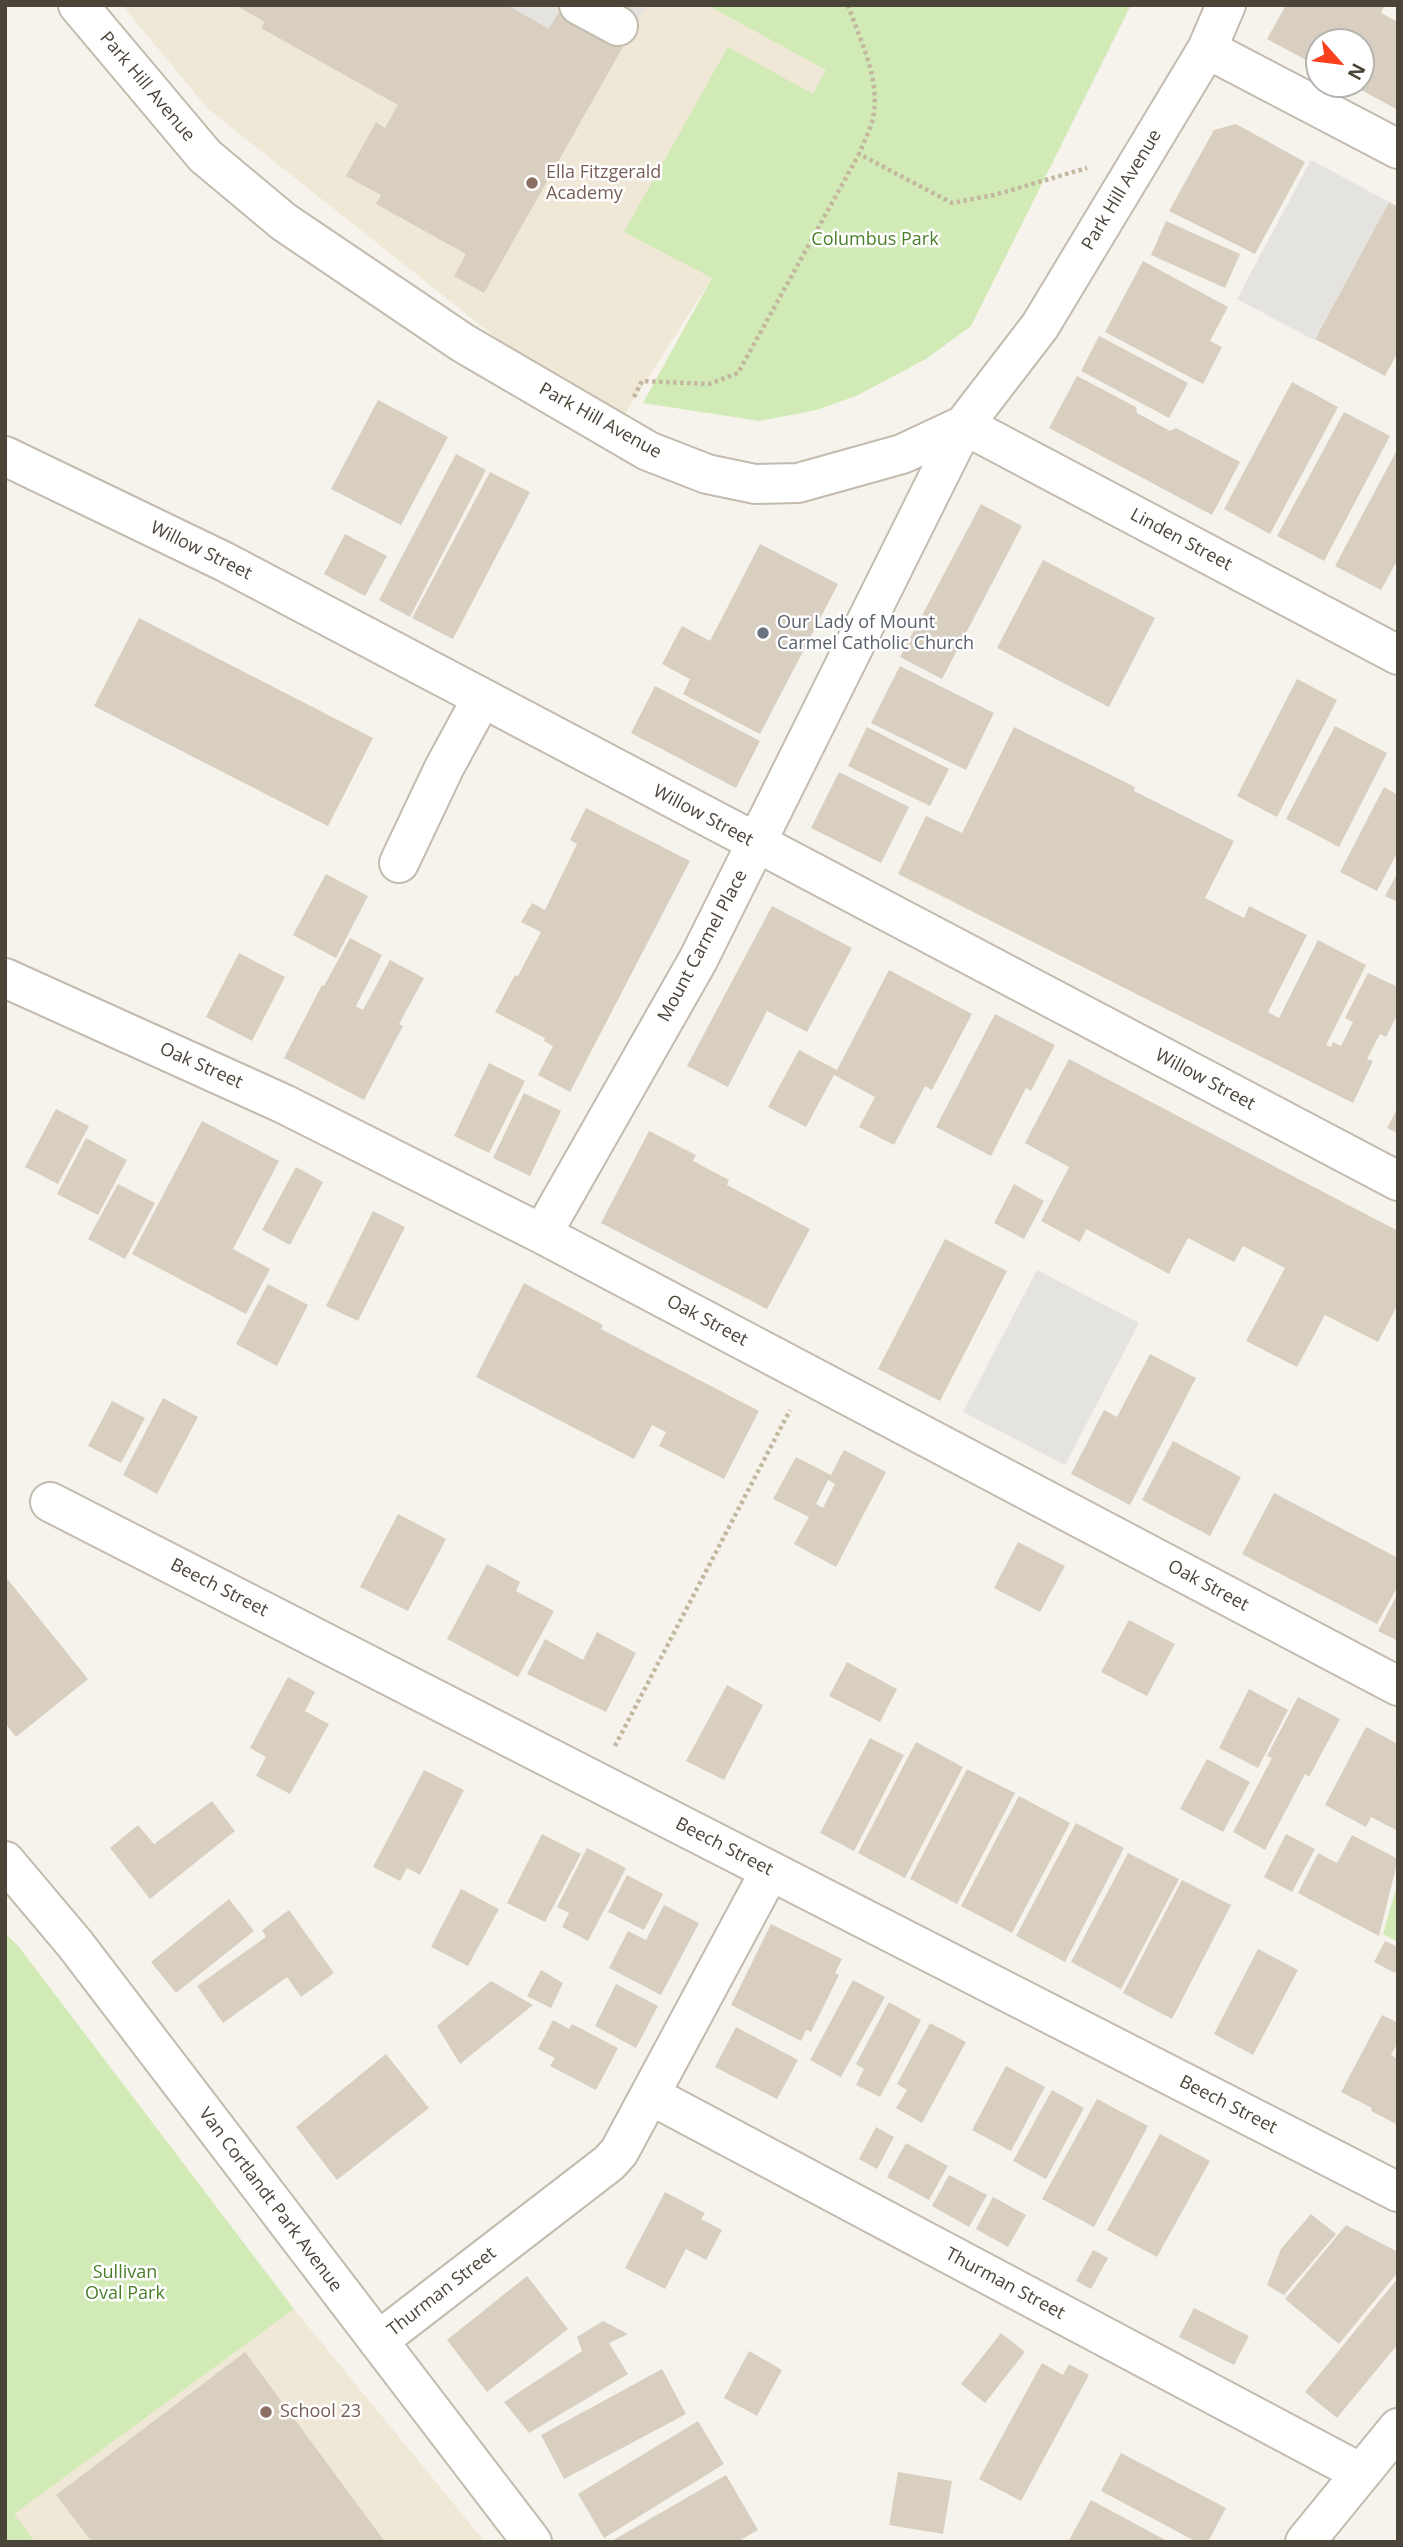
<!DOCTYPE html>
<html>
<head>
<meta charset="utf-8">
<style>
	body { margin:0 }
	#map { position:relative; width:1403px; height:2547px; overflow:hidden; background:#f6f3ec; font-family:"Open Sans",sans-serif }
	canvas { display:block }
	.frame { position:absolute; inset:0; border:7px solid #4b4439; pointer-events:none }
	.north { position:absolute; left:1305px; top:28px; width:70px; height:70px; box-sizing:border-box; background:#fff; border:2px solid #b7b4b0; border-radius:50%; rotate:118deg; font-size:19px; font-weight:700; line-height:28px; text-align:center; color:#4b4439 }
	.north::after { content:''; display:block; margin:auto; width:24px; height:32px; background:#fc3f1d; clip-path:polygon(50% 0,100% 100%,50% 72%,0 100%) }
</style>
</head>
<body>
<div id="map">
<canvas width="1403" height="2547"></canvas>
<div class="frame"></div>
<div class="north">N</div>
</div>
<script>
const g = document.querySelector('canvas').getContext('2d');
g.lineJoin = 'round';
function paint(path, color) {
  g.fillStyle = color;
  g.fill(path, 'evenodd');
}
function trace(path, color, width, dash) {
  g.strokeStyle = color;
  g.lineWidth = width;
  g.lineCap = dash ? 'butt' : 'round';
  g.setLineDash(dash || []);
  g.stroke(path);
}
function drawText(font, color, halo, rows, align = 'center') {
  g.font = font + ' "Open Sans",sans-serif';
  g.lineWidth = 5;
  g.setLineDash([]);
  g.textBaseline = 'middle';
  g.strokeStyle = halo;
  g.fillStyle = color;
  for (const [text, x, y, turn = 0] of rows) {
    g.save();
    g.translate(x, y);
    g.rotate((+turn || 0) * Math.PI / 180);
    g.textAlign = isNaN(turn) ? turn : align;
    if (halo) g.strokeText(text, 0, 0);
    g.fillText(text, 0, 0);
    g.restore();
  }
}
paint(new Path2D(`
	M122 5H707L827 70 712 278 614 431 208 109Z
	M294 2309 485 2542H35L13 2514Z`), '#efe8d6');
paint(new Path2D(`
	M707 5H1131L971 326 926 359 856 396 816 410 760 421 643 403 712 278 624 232 728 47 813 94 826 70Z
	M1398 1882V1942L1383 1934Z
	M5 1933 19 1947 294 2309 14 2514 35 2542H5Z`), '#d2eab5');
paint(new Path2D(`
	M507 5H647L624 45 560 10 549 29Z
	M1311 160 1389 202 1314 340 1237 299Z
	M1037 1270 1139 1323 1065 1465 963 1412Z`), '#e5e3e0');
paint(new Path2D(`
	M235 5H507L549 29 560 10 624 45 484 293 454 276 466 254 376 204 381 195 346 176 376 122 385 128 398 105 261 28 265 22Z
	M1286 5H1385L1381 13 1398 22V110L1350 84H1361V42H1319V67L1267 39Z
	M1236 124 1305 162 1255 254 1169 211 1214 130Z
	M1389 202 1398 207V352L1385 376 1315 339Z
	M1166 221 1240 254 1225 288 1151 255Z
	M1143 261 1228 307 1210 341 1222 347 1203 384 1105 332Z
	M1099 336 1188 383 1169 418 1081 371Z
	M1077 376 1136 407 1137 413 1170 431 1176 428 1240 462 1212 515 1049 428Z
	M1292 382 1338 407 1270 534 1224 509Z
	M378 400 448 437 401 525 331 489Z
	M1344 412 1390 436 1324 561 1277 536Z
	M1398 448V559L1381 590 1335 566Z
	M456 454 486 470 410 617 379 600Z
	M490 472 530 492 453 639 412 618Z
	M981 504 1022 526 942 679 900 657Z
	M345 534 387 556 365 596 324 574Z
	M760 544 838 584 760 734 683 694 690 679 662 664 682 626 710 641Z
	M1043 560 1155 618 1109 707 997 648Z
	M139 618 373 738 328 826 94 706Z
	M900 666 994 713 966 770 871 723Z
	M1297 679 1337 700 1277 817 1237 796Z
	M655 686 760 741 736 788 631 733Z
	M1335 726 1387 753 1339 847 1286 819Z
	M867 727 949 769 930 806 848 766Z
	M1014 727 1135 787 1134 791 1234 841 1205 898 1244 918 1249 906 1307 935 1268 1012 1279 1018 1318 940 1366 965 1326 1045 1331 1047 1333 1042 1341 1046 1353 1022 1345 1018 1368 973 1398 987V1013L1386 1037 1380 1034 1367 1059 1373 1061 1353 1103 898 874 926 816 962 833Z
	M839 772 909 807 881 863 811 828Z
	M1384 787 1398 795V851L1377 891 1340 872Z
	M586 808 690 861 570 1092 538 1075 553 1046 544 1041 545 1038 495 1012 515 975 518 976 541 932 521 922 532 903 545 910 577 844 570 840Z
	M1398 872V902L1385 896Z
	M326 874 368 896 336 958 293 935Z
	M772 906 852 948 807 1032 767 1011 728 1087 687 1066Z
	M350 938 382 955 356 1006 363 1010 390 960 424 978 399 1024 403 1026 364 1100 284 1058 322 985 324 986Z
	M239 953 285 977 252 1041 206 1017Z
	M889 970 972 1014 932 1090 925 1086 894 1145 859 1127 875 1097 834 1075 806 1127 768 1107 799 1050 837 1070Z
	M995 1014 1055 1045 1031 1091 1026 1088 991 1156 936 1127Z
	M1069 1059 1398 1231V1304L1378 1342 1325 1315 1297 1367 1246 1341 1285 1268 1243 1246 1234 1262 1188 1238 1169 1274 1086 1229 1080 1242 1041 1221 1069 1167 1025 1143Z
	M489 1063 525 1081 489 1153 454 1136Z
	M524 1093 561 1111 530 1176 493 1158Z
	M1398 1107V1133L1387 1128Z
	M56 1109 89 1126 58 1184 25 1167Z
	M202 1121 279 1161 233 1249 270 1269 246 1314 132 1254Z
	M649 1131 696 1155 693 1161 729 1180 727 1185 810 1229 767 1309 601 1223Z
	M86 1138 127 1160 98 1215 57 1194Z
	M296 1167 323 1182 290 1245 262 1230Z
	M118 1184 155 1203 125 1259 88 1239Z
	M1014 1184 1044 1201 1024 1239 994 1223Z
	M373 1211 405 1227 358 1321 326 1306Z
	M945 1239 1007 1271 940 1401 878 1369Z
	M524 1283 603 1325 601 1329 759 1411 724 1479 659 1446 666 1432 652 1425 634 1459 476 1377Z
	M268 1284 308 1305 277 1366 236 1344Z
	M1150 1354 1196 1378 1130 1505 1071 1474 1104 1410 1117 1417Z
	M163 1398 198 1417 157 1494 123 1475Z
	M112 1401 145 1418 121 1463 88 1446Z
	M1173 1441 1241 1477 1210 1536 1142 1500Z
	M844 1450 886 1472 836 1567 794 1544 809 1517 773 1499 796 1457 831 1475ZM828 1480 835 1484 823 1508 816 1504Z
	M1274 1493 1398 1558V1586L1377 1624 1242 1554Z
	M398 1514 446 1539 408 1611 360 1587Z
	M1018 1542 1065 1566 1040 1612 994 1588Z
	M487 1564 520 1582 516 1591 554 1611 518 1677 447 1639Z
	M5 1576 88 1679 16 1737 5 1723Z
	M1398 1593V1641L1378 1631Z
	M1129 1620 1175 1644 1147 1696 1101 1672Z
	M597 1632 636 1653 606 1712 527 1674 545 1639 583 1660Z
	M847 1662 897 1689 880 1722 829 1696Z
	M288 1677 315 1692 305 1711 329 1724 290 1794 256 1776 266 1757 250 1748Z
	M727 1685 763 1705 724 1780 686 1761Z
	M1249 1689 1288 1710 1258 1768 1219 1748Z
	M1298 1697 1340 1719 1309 1777 1305 1774 1265 1850 1233 1832 1272 1758 1267 1756Z
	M1366 1727 1398 1744V1765L1395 1769 1398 1771V1831L1371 1817 1366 1827 1325 1805Z
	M870 1738 904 1755 854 1851 820 1833Z
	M916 1742 963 1767 905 1878 858 1853Z
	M1207 1759 1250 1782 1223 1832 1180 1809Z
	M967 1769 1015 1793 957 1904 910 1879Z
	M424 1770 464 1790 420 1875 407 1868 400 1881 373 1867Z
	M1019 1796 1070 1823 1012 1933 961 1906Z
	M212 1801 235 1831 150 1899 110 1848 138 1825 154 1844Z
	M1076 1823 1124 1848 1065 1962 1016 1936Z
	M542 1834 581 1854 545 1922 507 1903Z
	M1286 1834 1315 1849 1292 1892 1264 1877Z
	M1352 1835 1398 1859 1379 1936 1298 1893 1318 1853 1337 1863Z
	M587 1848 626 1868 588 1941 562 1927 569 1913 557 1907Z
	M1128 1853 1179 1879 1121 1989 1071 1962Z
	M627 1875 663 1894 644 1930 608 1912Z
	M1182 1880 1231 1905 1172 2019 1123 1993Z
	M461 1889 499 1909 468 1966 431 1947Z
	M229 1899 254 1931 176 1993 151 1962Z
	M664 1905 699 1923 661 1995 609 1968 628 1931 646 1940Z
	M289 1910 334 1973 301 1997 287 1977 223 2023 197 1986 266 1937 262 1930Z
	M771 1924 842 1959 835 1973 839 1975 811 2032 806 2030 801 2041 731 2005Z
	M1385 1941 1398 1947V1967L1395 1973 1374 1962Z
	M1258 1949 1298 1970 1253 2055 1214 2034Z
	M541 1970 563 1983 551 2008 527 1996Z
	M853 1980 885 1997 841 2077 810 2060Z
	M491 1981 533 2005 460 2064 437 2026Z
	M616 1984 658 2006 636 2048 595 2026Z
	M889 2002 921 2020 880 2097 856 2085 864 2069 856 2064Z
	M1382 2015 1398 2023V2042L1391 2055 1398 2059V2125L1371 2111 1372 2108 1341 2092Z
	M553 2020 569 2029 572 2024 618 2048 596 2090 550 2066 555 2058 538 2049Z
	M930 2023 966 2042 922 2123 896 2108 907 2090 897 2084Z
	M736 2027 798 2060 777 2099 715 2067Z
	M386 2054 429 2108 337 2180 296 2127Z
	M1006 2066 1045 2087 1011 2151 972 2130Z
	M1052 2090 1084 2108 1046 2179 1013 2161Z
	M1097 2099 1148 2126 1094 2227 1042 2199Z
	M876 2127 894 2137 877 2169 859 2159Z
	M1160 2134 1210 2161 1157 2257 1107 2230Z
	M906 2143 948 2166 929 2200 887 2177Z
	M949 2175 987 2195 969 2227 932 2206Z
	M665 2192 705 2213 701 2219 722 2230 706 2260 686 2249 665 2289 625 2268Z
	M993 2197 1026 2215 1008 2247 976 2229Z
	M1311 2214 1336 2234 1284 2295 1267 2285 1281 2249Z
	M1346 2225 1398 2252V2272L1339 2344 1285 2299Z
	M1093 2250 1108 2258 1091 2289 1076 2281Z
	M527 2276 568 2329 487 2392 447 2340Z
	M1398 2278V2344L1337 2418 1305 2392Z
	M1194 2308 1249 2336 1234 2365 1179 2337Z
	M603 2321 628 2334 609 2343 628 2374 529 2433 504 2402 582 2351 577 2337Z
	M1001 2333 1025 2352 985 2403 961 2384Z
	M749 2351 782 2370 757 2416 724 2398Z
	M245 2352 385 2542H92L56 2495Z
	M1042 2363 1063 2375 1069 2364 1089 2375 1021 2501 979 2479Z
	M662 2369 686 2414 564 2479 541 2435Z
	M698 2421 724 2464 604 2538 578 2494Z
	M1121 2453 1226 2508 1208 2542H1197L1101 2491Z
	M898 2472 952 2481 943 2534 889 2525Z
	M726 2475 758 2530 737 2542H610Z
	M1091 2500 1169 2542H1068Z`), '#d8cfc1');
const minor = new Path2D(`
	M78 5 205 156 284 222 463 343 648 451 707 474 755 484 798 483 902 454 964 425 1040 326 1207 49 1226 5
	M579 5 618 26
	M1207 49 1398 149
	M5 456 225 562 1398 1181
	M399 863 444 768 482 698
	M5 978 284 1104 542 1234 1398 1686
	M542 1234 698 960 964 425 1398 655
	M50 1502 1398 2192
	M5 1861 75 1944 532 2542
	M650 2095 1361 2473
	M378 2341 609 2163 619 2152 770 1871
	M1305 2542 1398 2428`);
trace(minor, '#c2bbae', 42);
trace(new Path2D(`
	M848 5C860 41 881 79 873 118 870 130 864 142 859 154
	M634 397 642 381 709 384 738 373 859 154 952 203 994 195 1087 168
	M615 1746 790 1410`), '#c4b79f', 4.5, [3.5, 3.5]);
trace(minor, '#fff', 38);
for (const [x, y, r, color] of [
	[532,183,7,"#8d6e63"],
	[763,633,7,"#6b7280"],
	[266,2412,7,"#8d6e63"]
]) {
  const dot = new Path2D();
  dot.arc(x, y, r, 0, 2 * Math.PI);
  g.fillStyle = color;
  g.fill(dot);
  trace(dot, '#fff', 2.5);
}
drawText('18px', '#4b4439', '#fff', [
	["Park Hill Avenue",147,87,50],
	["Park Hill Avenue",1122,190,-59],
	["Park Hill Avenue",600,421,29],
	["Linden Street",1181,540,28],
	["Willow Street",201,551,26],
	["Willow Street",703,816,28],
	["Mount Carmel Place",703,946,-62],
	["Oak Street",201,1066,24],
	["Willow Street",1205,1080,28],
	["Oak Street",707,1321,28],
	["Oak Street",1208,1586,28],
	["Beech Street",219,1588,27],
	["Beech Street",724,1847,27],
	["Beech Street",1228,2105,27],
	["Van Cortlandt Park Avenue",270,2200,53],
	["Thurman Street",1005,2284,28],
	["Thurman Street",442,2292,-38]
]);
drawText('18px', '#785e54', '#fff', [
	["Ella Fitzgerald",546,173],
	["Academy",546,194],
	["School 23",280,2412]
], 'left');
drawText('18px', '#4a7f2a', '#fff', [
	["Columbus Park",875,240],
	["Sullivan",125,2273],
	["Oval Park",125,2294]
]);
drawText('18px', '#5b616d', '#fff', [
	["Our Lady of Mount",777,623],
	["Carmel Catholic Church",777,644]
], 'left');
</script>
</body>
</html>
